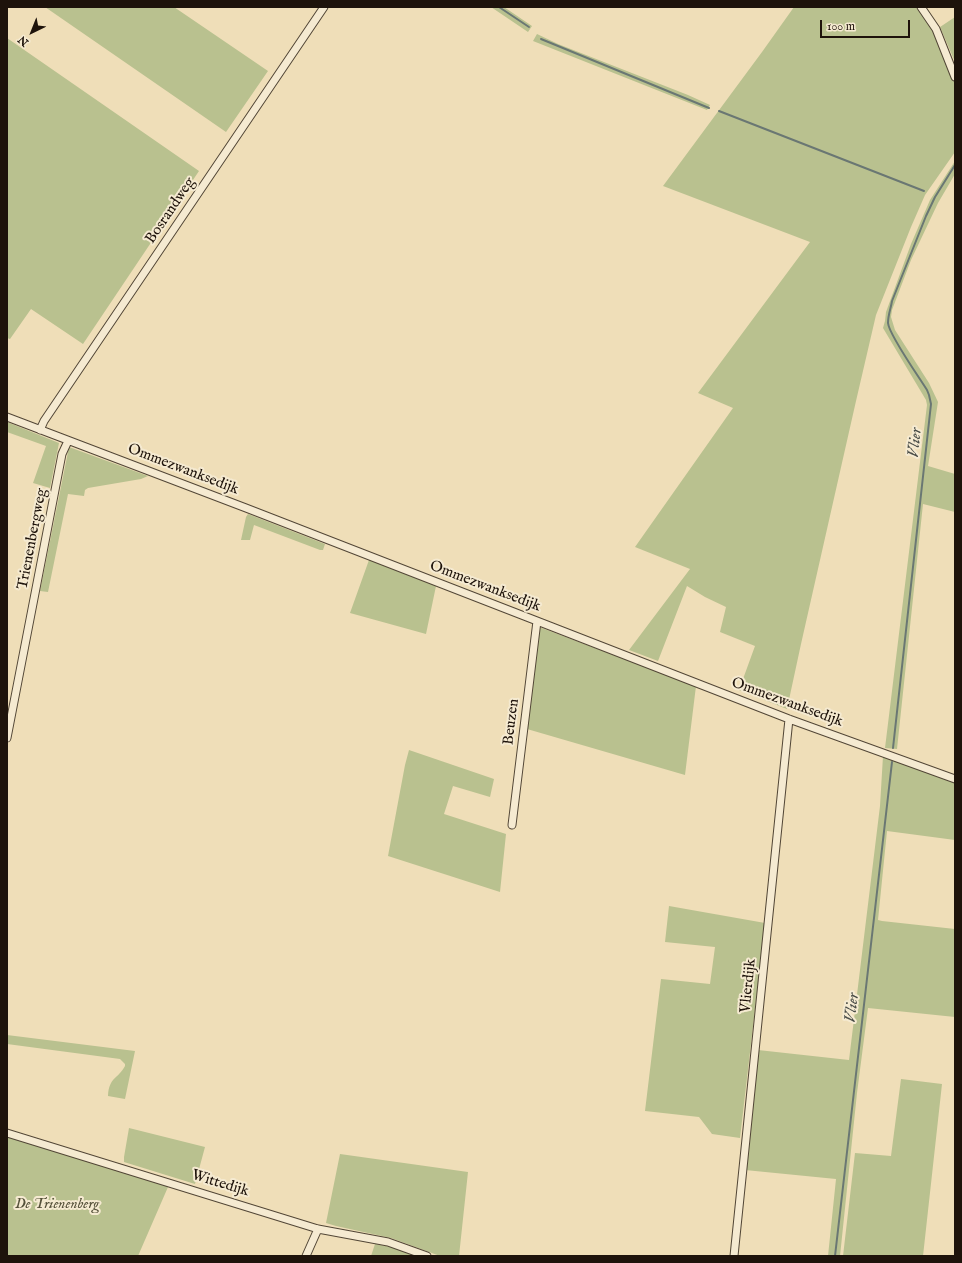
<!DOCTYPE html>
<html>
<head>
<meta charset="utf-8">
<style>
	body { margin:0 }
	#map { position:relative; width:962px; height:1263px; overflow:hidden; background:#efdeb8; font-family:"IM FELL English",serif }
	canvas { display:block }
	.frame { position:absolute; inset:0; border:8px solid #1e130b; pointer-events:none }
	.north { position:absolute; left:12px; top:12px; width:40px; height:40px; -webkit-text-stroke:3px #f5ead1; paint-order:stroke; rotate:223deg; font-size:11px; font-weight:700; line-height:16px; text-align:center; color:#1e130b }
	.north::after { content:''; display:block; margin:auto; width:14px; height:18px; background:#1e130b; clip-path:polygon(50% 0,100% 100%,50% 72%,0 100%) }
	.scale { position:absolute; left:820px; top:20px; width:90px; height:18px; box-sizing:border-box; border:2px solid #1e130b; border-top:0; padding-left:5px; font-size:12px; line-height:14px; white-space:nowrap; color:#1e130b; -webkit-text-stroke:3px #f5ead1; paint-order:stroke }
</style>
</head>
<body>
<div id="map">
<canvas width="962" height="1263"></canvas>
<div class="frame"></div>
<div class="north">N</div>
<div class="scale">100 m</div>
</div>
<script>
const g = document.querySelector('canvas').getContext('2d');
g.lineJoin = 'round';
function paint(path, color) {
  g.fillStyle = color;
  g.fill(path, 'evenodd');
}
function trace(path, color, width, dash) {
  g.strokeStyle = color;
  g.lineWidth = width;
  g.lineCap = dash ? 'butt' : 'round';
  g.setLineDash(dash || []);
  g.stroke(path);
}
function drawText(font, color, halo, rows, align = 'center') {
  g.font = font + ' "IM FELL English",serif';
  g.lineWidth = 4;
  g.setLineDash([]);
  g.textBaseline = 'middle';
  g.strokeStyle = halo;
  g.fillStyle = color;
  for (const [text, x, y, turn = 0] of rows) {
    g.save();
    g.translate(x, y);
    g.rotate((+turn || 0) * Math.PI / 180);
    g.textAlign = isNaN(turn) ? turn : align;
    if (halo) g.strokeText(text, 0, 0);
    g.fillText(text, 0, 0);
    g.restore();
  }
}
paint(new Path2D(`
	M45 7H174L268 71 226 132Z
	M491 7H504L532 26 528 32Z
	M794 7H920L925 11 955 79V152L925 195 911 227 876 315 856 401 801 644 787 709 739 690 755 646 720 632 726 607 705 597 687 586 658 661 629 650 690 569 635 547 733 408 698 393 810 242 663 186 762 52Z
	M955 17V62L940 27Z
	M537 34 558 44 688 95 710 105 707 110 533 41Z
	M7 38 199 171 83 344 31 309 10 339 7 338Z
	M955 161V174L938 203 911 260 892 310 891 317 895 330 929 383 938 402 928 466 955 474V512L923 504 897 749 885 748 927 405 926 400 883 328 885 321 886 312 911 244 930 200Z
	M7 422 59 443 50 488 33 483 46 446 7 432Z
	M69 447 148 476 141 479 88 488 85 490 84 496 68 494 48 592 40 591Z
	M248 514 325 544 323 550H320L254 525 250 540H241L246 517Z
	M369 560 436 586 426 634 350 613Z
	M539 627 696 686 685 775 527 729Z
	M409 750 494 779 490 797 453 786 444 814 506 834 500 892 388 856 405 765Z
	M883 756 955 783V840L887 831 878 920 882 921 955 929V1017L868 1008 857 1093 840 1256H828L836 1179 745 1170 758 1050 849 1060 880 806Z
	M669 906 765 923 740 1138 712 1134 699 1117 645 1111 661 979 710 984 715 947 665 942Z
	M7 1035 135 1051 125 1099 108 1096C109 1077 118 1079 125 1066V1064L120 1059 7 1044Z
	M901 1079 942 1084 923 1256H843L855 1153 891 1156Z
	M129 1128 205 1147 195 1184 124 1162V1157Z
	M7 1134 168 1184V1187L138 1256H7Z
	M340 1154 468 1172 459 1256H440L391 1238 336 1226 326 1223Z
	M375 1244 391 1247 416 1256H371Z`), '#b9c18f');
trace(new Path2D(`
	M499 7 529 27
	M541 39 709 108
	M719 111 924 191
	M893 748 931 404 929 395 927 390C919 377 889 335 888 323 888 315 891 308 892 301L926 216 935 197 955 165
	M835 1256 892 762`), '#6a7773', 2);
const minor = new Path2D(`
	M921 7 936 29 955 77
	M7 417 246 508 537 621 789 719 955 779
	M40 430 44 421 324 7
	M7 738 62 454 68 441
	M512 825 537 621
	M7 1133 318 1229 388 1242 427 1256
	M306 1256 318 1229
	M734 1256 789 719`);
trace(minor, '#524636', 9);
trace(minor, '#f5ead1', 7);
drawText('15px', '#1e130b', '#f5ead1', [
	["Bosrandweg",171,211,-56],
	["Ommezwanksedijk",183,470,21],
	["Trienenbergweg",33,539,-79],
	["Ommezwanksedijk",485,587,21],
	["Ommezwanksedijk",787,703,20],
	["Beuzen",512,722,-83],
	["Vlierdijk",749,986,-84],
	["Wittedijk",220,1184,17]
]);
drawText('italic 15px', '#545039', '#f5ead1', [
	["De Trienenberg",57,1205]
]);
drawText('italic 16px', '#4a4d48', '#f5ead1', [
	["Vlier",916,443,-84],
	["Vlier",853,1008,-83]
]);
</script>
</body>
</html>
